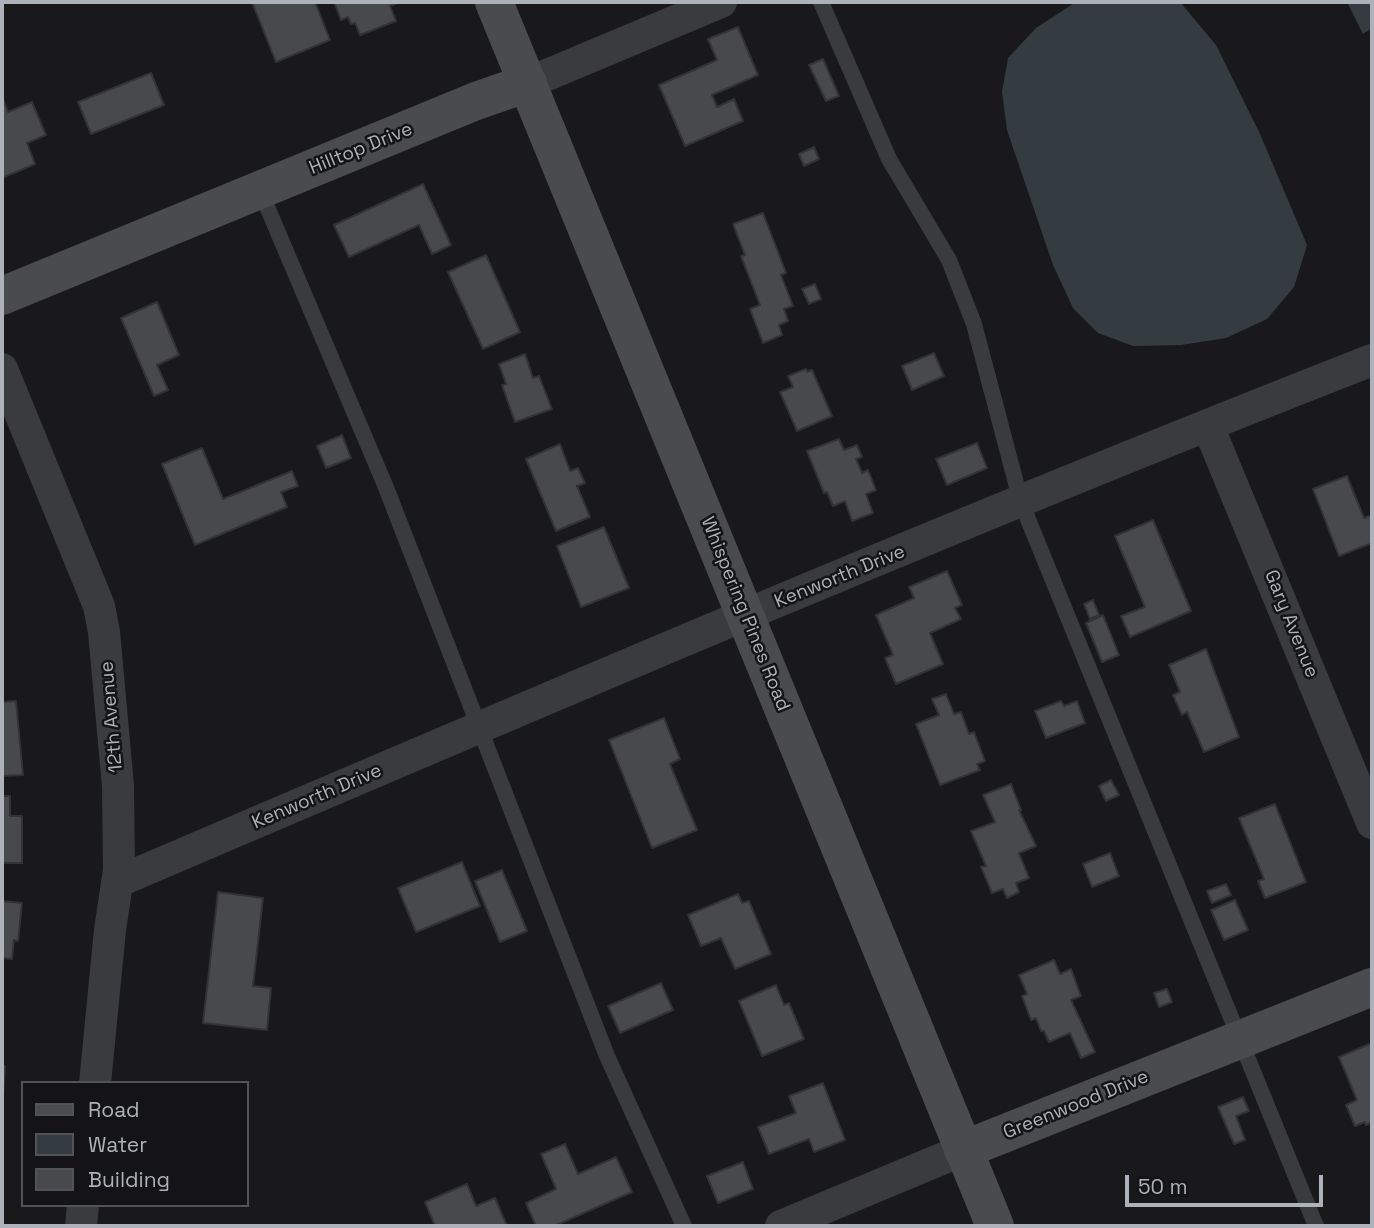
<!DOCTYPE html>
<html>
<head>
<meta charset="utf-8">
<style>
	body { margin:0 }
	#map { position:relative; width:1374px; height:1228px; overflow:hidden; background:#19191b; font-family:"Space Grotesk",sans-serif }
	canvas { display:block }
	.frame { position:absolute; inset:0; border:4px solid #adb1b9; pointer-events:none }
	.legend { position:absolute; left:21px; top:1081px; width:228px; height:126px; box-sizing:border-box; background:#141416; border:2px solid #515357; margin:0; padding:9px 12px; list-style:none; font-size:21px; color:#adb1b9 }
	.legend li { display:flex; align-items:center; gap:14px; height:35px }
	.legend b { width:35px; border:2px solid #515357 }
	.scale { position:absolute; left:1125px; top:1175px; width:198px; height:32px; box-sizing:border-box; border:4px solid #adb1b9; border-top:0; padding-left:9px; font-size:21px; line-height:24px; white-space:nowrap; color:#adb1b9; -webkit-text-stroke:5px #141416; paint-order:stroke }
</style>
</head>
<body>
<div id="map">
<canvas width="1374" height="1228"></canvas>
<div class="frame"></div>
<ul class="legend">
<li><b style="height:9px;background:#494b4f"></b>Road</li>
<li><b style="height:19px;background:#343c42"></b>Water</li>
<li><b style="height:19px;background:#48494d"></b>Building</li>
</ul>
<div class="scale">50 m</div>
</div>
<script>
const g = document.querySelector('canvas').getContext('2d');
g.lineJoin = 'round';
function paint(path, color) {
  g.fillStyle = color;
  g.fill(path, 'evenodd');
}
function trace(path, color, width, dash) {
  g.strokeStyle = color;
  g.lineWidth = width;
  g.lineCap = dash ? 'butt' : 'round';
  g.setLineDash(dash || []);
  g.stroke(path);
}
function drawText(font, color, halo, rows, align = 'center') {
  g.font = font + ' "Space Grotesk",sans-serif';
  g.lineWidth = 5;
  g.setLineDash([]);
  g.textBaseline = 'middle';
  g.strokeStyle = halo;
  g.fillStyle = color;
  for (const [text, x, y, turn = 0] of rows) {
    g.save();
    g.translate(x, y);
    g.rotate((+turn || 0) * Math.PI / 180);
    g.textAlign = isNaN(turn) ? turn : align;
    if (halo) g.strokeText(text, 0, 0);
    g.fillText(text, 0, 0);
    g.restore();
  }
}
paint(new Path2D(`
	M1076 2H1180L1216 45 1260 134 1307 245 1294 287 1267 319 1226 338 1181 345 1133 346 1098 333 1073 308 1053 265 1007 130 1002 92 1008 58 1036 28Z
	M1347 2H1372V28L1363 34Z`), '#343c42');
const building = new Path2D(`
	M252 2H315L330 40 276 62Z
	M334 2H400L390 6 396 21 360 35 355 23 351 24 348 17 341 20Z
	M738 27 758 75 712 95 717 107 734 99 743 121 685 146 659 85 717 60 708 39Z
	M823 59 839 96 826 101 809 65Z
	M151 73 164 105 91 134 78 102Z
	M2 96 8 112 32 102 46 135 27 143 35 164 2 178Z
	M814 147 819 159 804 166 799 154Z
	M423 184 451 245 432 254 419 225 349 257 334 225Z
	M763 213 786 273 781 275 793 306 784 309 788 321 779 325 782 335 763 343 750 309 760 305 741 256 745 255 733 224Z
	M486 255 520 332 483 349 448 272Z
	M815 284 821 299 809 304 802 289Z
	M157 302 179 355 157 365 168 390 154 396 121 318Z
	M934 353 944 376 912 390 902 366Z
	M525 354 533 378 539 376 552 409 515 422 502 385 506 384 499 364Z
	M806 369 807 372 812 370 832 416 797 431 780 392 793 387 788 376Z
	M342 435 351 458 326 468 317 446Z
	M839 439 844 450 857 445 862 457 856 459 862 473 868 470 876 490 866 494 873 513 852 521 845 501 833 506 827 492 824 493 807 451Z
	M977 443 987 468 947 485 936 459Z
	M560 444 570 471 578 468 585 483 577 486 590 517 556 531 526 459Z
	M202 448 223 499 292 471 298 486 281 492 287 507 195 545 162 464Z
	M1347 476 1364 518 1372 515V543L1339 556 1313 489Z
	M1153 520 1191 611 1130 637 1121 616 1145 607 1115 536Z
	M604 527 629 588 581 607 557 546Z
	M947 571 962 605 955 608 961 619 930 633 943 664 896 684 885 658 893 655 876 615 914 598 909 587Z
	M1093 600 1099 615 1090 619 1084 604Z
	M1103 615 1119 655 1102 662 1086 623Z
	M1206 649 1239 737 1204 752 1187 712 1182 715 1173 695 1180 692 1169 665Z
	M946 694 954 714 961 712 969 734 974 732 985 761 977 764 980 770 940 785 916 724 939 715 932 699Z
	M16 701 23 775 2 776V702Z
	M1061 701 1064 706 1077 701 1085 723 1046 738 1035 711Z
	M664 718 680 759 670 764 697 830 652 848 609 740Z
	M1111 780 1119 795 1106 801 1099 786Z
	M1011 784 1021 810H1019L1036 846 1019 853 1029 878 1016 883 1019 892 1007 898 1003 889 992 893 981 867 986 866 971 831 995 822 983 795Z
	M2 796H10V816H22V863H2Z
	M1275 804 1306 882 1265 898 1258 881 1264 879 1239 818Z
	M1110 853 1119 876 1092 887 1083 864Z
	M462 862 480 906 416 932 398 888Z
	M502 870 527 931 500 942 475 881Z
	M1226 884 1231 895 1212 903 1207 891Z
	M218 892 263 898 253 986 271 988 267 1030 203 1023Z
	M738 894 742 903 749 901 771 954 735 969 721 938 701 946 688 915Z
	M1235 900 1248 930 1224 940 1211 910Z
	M2 901 22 903 18 941 14 940 12 959 3 958 2 970Z
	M1054 960 1060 974 1071 969 1081 996 1071 1000 1095 1052 1081 1058 1070 1033 1049 1042 1044 1031H1041L1036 1018 1031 1020 1022 996 1027 994 1019 975Z
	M661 983 673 1010 620 1033 608 1006Z
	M776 985 784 1005 789 1003 804 1039 762 1056 739 1001Z
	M1167 989 1172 1002 1159 1007 1154 993Z
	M1372 1043V1122L1366 1125 1365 1122 1355 1126 1346 1105 1357 1100 1339 1057Z
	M2 1066H5L3 1096H2Z
	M823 1083 845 1140 814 1152 809 1139 769 1154 758 1127 796 1113 789 1096Z
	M1243 1097 1249 1111 1236 1116 1245 1140 1234 1144 1218 1107Z
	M565 1144 578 1174 616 1157 632 1192 554 1226H536L526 1203 556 1189 541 1154Z
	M743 1162 753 1189 718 1203 707 1176Z
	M467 1184 476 1206 495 1198 507 1226H435L425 1202Z`);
paint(building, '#48494d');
trace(building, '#333336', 2);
trace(new Path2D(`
	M821 2 889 159 949 260 974 324 1021 502 1316 1226
	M260 190 385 485 607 1056 684 1226`), '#3a3b3f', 16);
trace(new Path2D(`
	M528 83 721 2
	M2 369 99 606 104 632 118 786 119 870 110 930 95 1083
	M1208 426 1372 823
	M117 882C534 704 950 525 1372 360
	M81 1226 83 1205
	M781 1226 963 1150`), '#3a3b3f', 32);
trace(new Path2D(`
	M494 2 995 1226
	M2 296 476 101 528 83
	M963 1150 1372 987`), '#494b4f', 38);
drawText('19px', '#adb1b9', '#141416', [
	["Hilltop Drive",361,149,-22],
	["Kenworth Drive",840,577,-22],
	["Whispering Pines Road",745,614,68],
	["Gary Avenue",1291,624,68],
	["12th Avenue",112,717,-95],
	["Kenworth Drive",317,797,-23],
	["Greenwood Drive",1076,1105,-22]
]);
</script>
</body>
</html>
